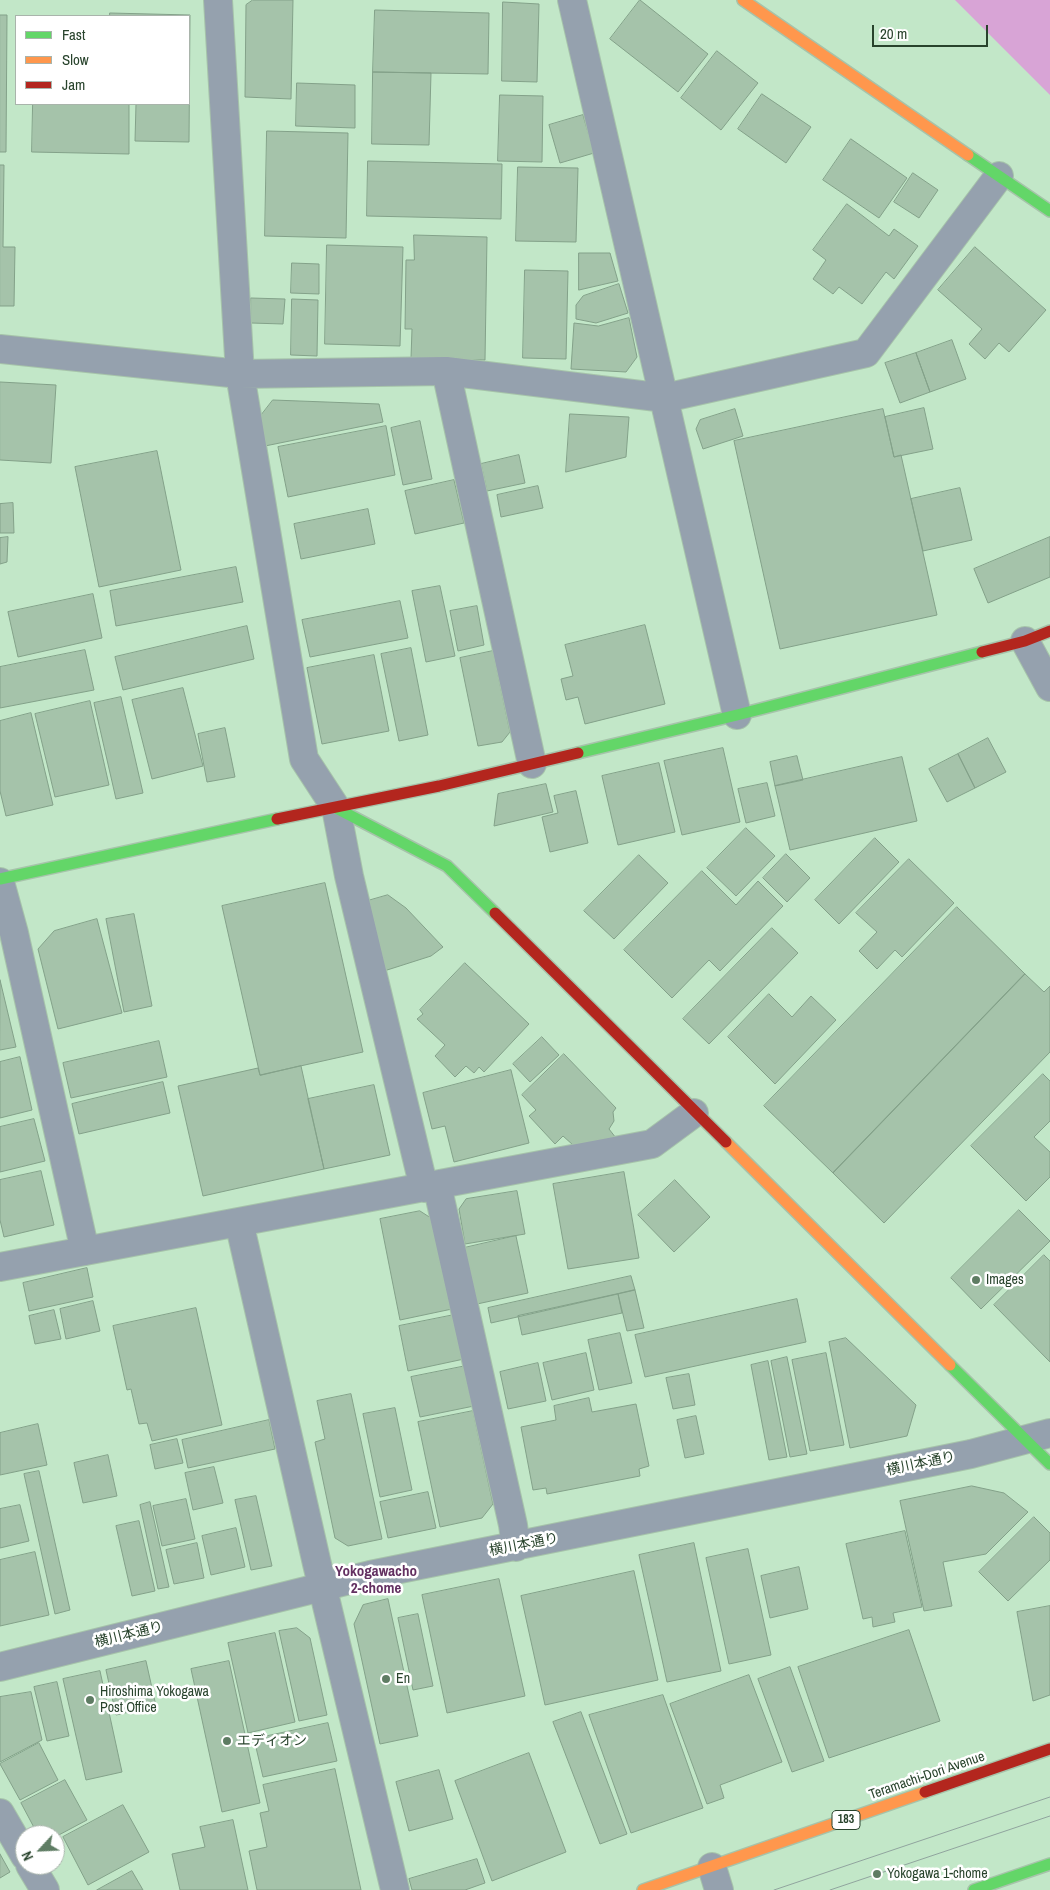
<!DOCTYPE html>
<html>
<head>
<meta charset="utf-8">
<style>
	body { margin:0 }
	#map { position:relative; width:1050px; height:1890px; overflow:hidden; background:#c2e7c8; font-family:"Archivo Narrow",sans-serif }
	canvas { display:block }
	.legend { position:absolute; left:15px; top:15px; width:175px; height:90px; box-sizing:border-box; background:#fff; border:1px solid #a9b4ab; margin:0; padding:6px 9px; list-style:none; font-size:15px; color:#28432c }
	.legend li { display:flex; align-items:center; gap:10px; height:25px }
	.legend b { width:25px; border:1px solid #a9b4ab }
	.north { position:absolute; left:15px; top:1825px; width:50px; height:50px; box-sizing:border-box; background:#fff; border:1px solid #a9b4ab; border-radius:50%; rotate:245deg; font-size:14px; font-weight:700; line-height:20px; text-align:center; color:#28432c }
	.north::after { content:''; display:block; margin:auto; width:18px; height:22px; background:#5e7c63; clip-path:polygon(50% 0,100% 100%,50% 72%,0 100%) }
	.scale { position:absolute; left:872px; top:25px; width:116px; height:22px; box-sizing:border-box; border:2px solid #28432c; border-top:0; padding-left:6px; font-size:15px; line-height:18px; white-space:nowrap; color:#28432c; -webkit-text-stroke:4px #fff; paint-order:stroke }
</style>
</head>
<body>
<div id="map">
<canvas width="1050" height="1890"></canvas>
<ul class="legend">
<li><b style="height:6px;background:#63d668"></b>Fast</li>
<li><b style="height:6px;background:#ff974d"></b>Slow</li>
<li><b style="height:6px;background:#b3261e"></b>Jam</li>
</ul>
<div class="north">N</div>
<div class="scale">20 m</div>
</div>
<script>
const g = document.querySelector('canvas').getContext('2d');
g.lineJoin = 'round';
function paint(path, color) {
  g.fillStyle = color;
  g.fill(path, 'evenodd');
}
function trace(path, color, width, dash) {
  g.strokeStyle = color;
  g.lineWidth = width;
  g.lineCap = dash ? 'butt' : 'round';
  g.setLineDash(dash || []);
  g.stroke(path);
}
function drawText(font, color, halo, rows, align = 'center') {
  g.font = font + ' "Archivo Narrow","Noto Sans JP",sans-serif';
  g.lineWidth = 5;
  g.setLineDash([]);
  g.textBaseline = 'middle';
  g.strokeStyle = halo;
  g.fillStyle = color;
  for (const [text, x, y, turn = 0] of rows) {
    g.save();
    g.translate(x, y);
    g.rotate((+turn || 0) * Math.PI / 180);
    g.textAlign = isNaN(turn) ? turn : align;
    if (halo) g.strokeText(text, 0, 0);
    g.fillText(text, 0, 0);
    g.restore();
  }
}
paint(new Path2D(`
	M955 0H1050V95Z`), '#d8a4d6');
const building = new Path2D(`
	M253 0H293L291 99 245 97 246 5Z
	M640 0 708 54 678 92 610 39Z
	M503 2 539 4 537 82 502 81Z
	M375 10 489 13 488 74 373 72Z
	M110 13 190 15 189 142 135 141 136 104H189V16H110Z
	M0 15H7L6 152H0Z
	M717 51 758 83 721 130 681 98Z
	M373 72 431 73 429 145 372 144Z
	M297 83 355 85V128L296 126Z
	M762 94 811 127 786 163 738 129Z
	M500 95 543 96 542 162 498 161Z
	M33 104H129V154L32 152Z
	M583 115 594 153 560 163 549 125Z
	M267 131 348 133 346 238 265 236Z
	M851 139 907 178 879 218 823 180Z
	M368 161 502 164 501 219 367 216Z
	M0 165H4L3 247H15L14 306H0Z
	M518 167 578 168 576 242 516 241Z
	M913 173 938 190 919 218 894 202Z
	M847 204 889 236 894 229 918 246 894 279 886 272 862 304 839 287 833 294 813 279 826 260 813 250Z
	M414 235 487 237 485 360 411 358 412 329H405L406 260H414Z
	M327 245 403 247 400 346 325 344Z
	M975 247 1046 310 1009 352 999 343 985 359 969 344 982 329 938 290Z
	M579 253H610L618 281 579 290Z
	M292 263 319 264V294L291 293Z
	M525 270 568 271 566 359 523 358Z
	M619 284 628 313 596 323 576 319V305L583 296Z
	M251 298 285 299 283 324 251 323Z
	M292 299 318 300 317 356 291 355Z
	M629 318 637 357 626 372 571 369 574 323 598 326Z
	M952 340 966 379 930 392 916 353Z
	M916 353 930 392 900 403 885 363Z
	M0 382 56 385 51 463 0 460Z
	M273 400 379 404 383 422 265 446 259 418Z
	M924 408 933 449 894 457 885 417Z
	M735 409 743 436 703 449 696 429 700 420Z
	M883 409 894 457 901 455 937 615 780 649 734 441Z
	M570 414 629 417 626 457 566 472Z
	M420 421 432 479 403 485 391 428Z
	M386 426 395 475 288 497 278 447Z
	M157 451 181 570 99 587 75 467Z
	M519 455 525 483 487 491 481 464Z
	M454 480 464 523 415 534 405 491Z
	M538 486 543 508 501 517 497 495Z
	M960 488 972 540 923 551 911 499Z
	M13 503 14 533H0V504Z
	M368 509 375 544 301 559 294 524Z
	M8 537 7 562 0 564V538Z
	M1050 537V577L988 603 974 569Z
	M236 567 243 602 116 626 110 591Z
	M440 586 455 656 426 662 412 591Z
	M93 594 102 638 18 657 8 612Z
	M400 601 408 638 310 657 302 620Z
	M477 606 484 645 458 651 450 611Z
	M645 625 665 704 585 724 578 697 566 700 561 679 573 676 565 645Z
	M247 626 254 659 123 690 115 657Z
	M411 648 428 735 399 741 381 654Z
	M85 650 94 690 0 708V667Z
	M493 651 510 732 502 742 478 746 460 658Z
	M374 655 389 731 322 744 307 668Z
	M183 688 203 766 152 779 132 700Z
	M121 697 143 793 116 799 94 703Z
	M90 701 109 785 55 797 35 714Z
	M31 713 53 805 6 816 0 791V721Z
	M225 728 235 777 207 782 198 734Z
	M988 738 1006 772 975 788 958 754Z
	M723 748 740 822 682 835 664 761Z
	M958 754 975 788 947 802 929 769Z
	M797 756 803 780 775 786 770 762Z
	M902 757 917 821 790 850 775 786Z
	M659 763 675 832 618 845 602 776Z
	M767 783 775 816 746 823 738 789Z
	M546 784 553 812 494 826 498 794Z
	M576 791 588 843 550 852 542 817 558 813 554 796Z
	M746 828 775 856 736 896 707 868Z
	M875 838 899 862 839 924 815 900Z
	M786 854 810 878 787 902 763 878Z
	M639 855 668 883 614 939 584 911Z
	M909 859 954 903 902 957 895 950 877 969 859 951 877 932 856 913Z
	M702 871 736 905 758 881 783 906 720 971 709 960 672 998 624 950Z
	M325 883 363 1052 260 1075 222 906Z
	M388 895 406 908 443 947 431 956 384 971 364 902Z
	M957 907 1025 974 833 1173 764 1106Z
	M134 914 152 1006 124 1012 106 919Z
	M97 919 122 1013 58 1029 38 949 54 931Z
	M772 928 798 953 709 1044 683 1019Z
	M465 963 529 1024 484 1072 479 1067 474 1073 466 1066 455 1077 435 1056 445 1045 417 1019 423 1014 420 1010Z
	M1025 974 1044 992 1050 986V1052L884 1223 833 1173Z
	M0 980 16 1047 0 1050Z
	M769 994 792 1017 811 996 836 1020 775 1084 728 1037Z
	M542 1037 559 1055 530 1082 513 1064Z
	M159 1041 167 1077 71 1098 63 1063Z
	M564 1054 616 1108 613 1112 614 1121 609 1129 616 1138 573 1145 563 1136 555 1144 529 1116 536 1110 522 1095Z
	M20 1057 32 1110 0 1118V1062Z
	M301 1066 324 1169 203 1196 178 1086 258 1068 260 1075Z
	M511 1070 529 1143 454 1162 445 1126 432 1129 423 1093Z
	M1043 1074 1050 1081V1121L1034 1137 1050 1152V1177L1026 1201 971 1146Z
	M163 1082 170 1113 79 1134 72 1104Z
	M374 1085 390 1155 324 1169 308 1099Z
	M34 1119 45 1161 0 1172V1127Z
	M41 1171 54 1225 4 1237 0 1220V1180Z
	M624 1172 639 1258 568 1269 553 1184Z
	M675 1180 710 1217 674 1252 638 1215Z
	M517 1191 525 1234 465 1244 459 1209 466 1199Z
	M1019 1210 1050 1241 981 1309 951 1278Z
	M420 1211 434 1220 452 1309 400 1320 380 1219Z
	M516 1236 528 1293 477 1304 464 1248Z
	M1044 1255 1050 1261V1362L994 1305Z
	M87 1268 93 1297 29 1311 23 1283Z
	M631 1276 635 1290 491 1323 488 1308Z
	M635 1290 644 1328 627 1331 618 1294Z
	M618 1294 622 1313 522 1335 518 1316Z
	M797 1299 806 1342 645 1377 635 1335Z
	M93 1301 100 1331 66 1339 60 1309Z
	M196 1308 222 1425 152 1441 147 1423 139 1424 131 1389 127 1390 113 1326Z
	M54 1310 61 1339 35 1344 29 1316Z
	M454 1315 464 1359 408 1371 399 1326Z
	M620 1333 632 1383 599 1390 588 1340Z
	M846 1338 916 1405 907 1436 850 1448 829 1342Z
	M586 1353 594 1390 552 1400 543 1363Z
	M826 1353 844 1445 810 1451 792 1360Z
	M787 1357 807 1454 790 1457 771 1361Z
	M768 1361 787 1457 769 1460 751 1365Z
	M538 1363 546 1401 508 1409 500 1372Z
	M466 1366 474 1406 420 1417 411 1377Z
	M689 1374 695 1405 673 1409 666 1378Z
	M351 1394 382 1539 348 1546 335 1538 315 1442 325 1439 317 1401Z
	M589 1398 592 1412 636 1404 649 1466 639 1469 640 1476 547 1494 546 1488 533 1490 521 1427 556 1420 554 1406Z
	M395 1408 412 1490 380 1497 363 1414Z
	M473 1411 493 1504 482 1518 440 1527 418 1422Z
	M696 1416 704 1454 685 1458 677 1420Z
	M269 1420 275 1449 188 1468 182 1440Z
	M38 1424 47 1465 0 1475V1433Z
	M177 1439 183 1463 155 1469 150 1445Z
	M108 1455 117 1496 83 1503 74 1463Z
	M214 1467 223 1503 193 1510 185 1473Z
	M39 1471 70 1610 55 1614 24 1474Z
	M972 1486 1004 1493 1028 1512 986 1554 943 1562 952 1606 924 1611 900 1501Z
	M428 1492 436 1528 388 1538 380 1502Z
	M256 1496 272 1566 251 1570 235 1500Z
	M186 1499 195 1539 162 1546 153 1506Z
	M150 1502 169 1587 158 1589 140 1505Z
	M20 1505 29 1541 0 1548V1509Z
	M1034 1517 1050 1533V1560L1008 1601 979 1572Z
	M139 1521 155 1591 132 1596 116 1526Z
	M236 1528 245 1567 211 1575 202 1536Z
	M905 1531 922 1607 893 1613 895 1622 873 1627 872 1617 863 1619 846 1544Z
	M197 1543 204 1578 174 1584 166 1550Z
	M694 1543 721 1671 667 1682 639 1555Z
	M748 1549 771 1655 729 1664 706 1558Z
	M35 1552 49 1615 0 1626V1560Z
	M799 1567 808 1609 770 1618 761 1576Z
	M634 1571 658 1680 545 1705 521 1596Z
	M499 1579 525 1696 447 1713 422 1595Z
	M388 1599 418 1736 380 1744 354 1624 363 1605Z
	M1050 1606V1695L1033 1701 1017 1612Z
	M418 1614 433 1686 413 1690 398 1618Z
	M297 1628 310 1638 327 1715 299 1721 279 1631Z
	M909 1630 940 1721 829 1758 798 1667Z
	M275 1633 295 1722 248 1733 228 1643Z
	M146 1661 156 1706 116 1715 106 1670Z
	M229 1661 260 1803 222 1812 191 1669Z
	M790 1667 824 1761 792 1772 758 1679Z
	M100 1671 122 1772 86 1780 63 1679Z
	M749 1675 782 1762 720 1785 724 1798 707 1804 670 1704Z
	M57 1682 69 1736 47 1741 34 1687Z
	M31 1692 42 1740 0 1762V1697Z
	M663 1695 703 1808 631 1833 589 1715Z
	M581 1712 627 1834 600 1844 553 1722Z
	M328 1723 337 1761 263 1777 254 1739Z
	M39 1743 58 1780 20 1800 0 1764Z
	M529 1753 566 1852 492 1881 455 1781Z
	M335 1769 361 1890H257L249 1851 267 1847 260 1813 269 1811 263 1785Z
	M439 1770 453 1819 409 1831 396 1782Z
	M65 1780 87 1820 55 1837V1835H38L21 1803Z
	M123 1805 149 1852 88 1885 63 1837Z
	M233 1820 248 1890H180L172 1854 205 1847 200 1827Z
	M0 1854 10 1872 0 1878Z
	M477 1859 485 1883 465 1890H412L409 1879Z
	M132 1871 143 1890H97Z`);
paint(building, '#a5c3aa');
trace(building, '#83a189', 1);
const street = new Path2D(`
	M218 0 240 374 304 759 336 808 349 876 424 1188
	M572 0 737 715
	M0 349 240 374 446 371 665 398 866 353 999 176
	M446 371 532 764
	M1025 641 1050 687
	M0 882 14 933 85 1251
	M437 1185 513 1525 516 1547
	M239 1222 317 1564 395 1890
	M0 1267 652 1144 694 1113
	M0 1667 370 1575 971 1454 1050 1433
	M0 1813 25 1856
	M30 1865 45 1890
	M712 1867 719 1890`);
const fast = new Path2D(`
	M968 155 1050 211
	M578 753 737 715 982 652
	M336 808 447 866 495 913
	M0 879 277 819
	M950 1365 1050 1464
	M974 1890 1050 1864`);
const slow = new Path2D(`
	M743 0 968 155
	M726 1142 950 1365
	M643 1890 925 1792`);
const jam = new Path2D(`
	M982 652 1025 641 1050 631
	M277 819 439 786 578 753
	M495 913 726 1142
	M925 1792 1050 1749`);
trace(street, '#a6c3aa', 30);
trace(fast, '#a6c3aa', 14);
trace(slow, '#a6c3aa', 14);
trace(jam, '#a6c3aa', 14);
trace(street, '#95a1ae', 28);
trace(fast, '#63d668', 11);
trace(slow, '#ff974d', 11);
trace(jam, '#b3261e', 11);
trace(new Path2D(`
	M774 1890 1050 1797
	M830 1890 1050 1816`), '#90a49e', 1);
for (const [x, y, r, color] of [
	[976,1280,5,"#5e7c63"],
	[386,1679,5,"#5e7c63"],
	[90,1700,5,"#5e7c63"],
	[227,1741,5,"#5e7c63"],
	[877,1874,5,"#5e7c63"]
]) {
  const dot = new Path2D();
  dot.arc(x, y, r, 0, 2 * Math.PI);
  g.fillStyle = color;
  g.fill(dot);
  trace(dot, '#fff', 2);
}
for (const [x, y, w] of [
	[846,1820,28]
]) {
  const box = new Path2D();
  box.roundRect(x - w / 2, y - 9.5, w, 19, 4);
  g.fillStyle = '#fff';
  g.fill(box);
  trace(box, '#28432c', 1);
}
drawText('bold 12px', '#28432c', null, [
	["183",846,1820]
]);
drawText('14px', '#28432c', '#fff', [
	["Images",986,1280],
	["En",396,1679],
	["Hiroshima Yokogawa",100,1692],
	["Post Office",100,1708],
	["エディオン",237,1741],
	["Yokogawa 1-chome",887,1874]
], 'left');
drawText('14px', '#28432c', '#fff', [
	["横川本通り",921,1464,-12],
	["横川本通り",524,1545,-11],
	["横川本通り",129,1635,-14],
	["Teramachi-Dori Avenue",927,1776,-19]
]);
drawText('bold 15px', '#633061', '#fff', [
	["Yokogawacho",376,1572],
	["2-chome",376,1589]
]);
</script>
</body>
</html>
